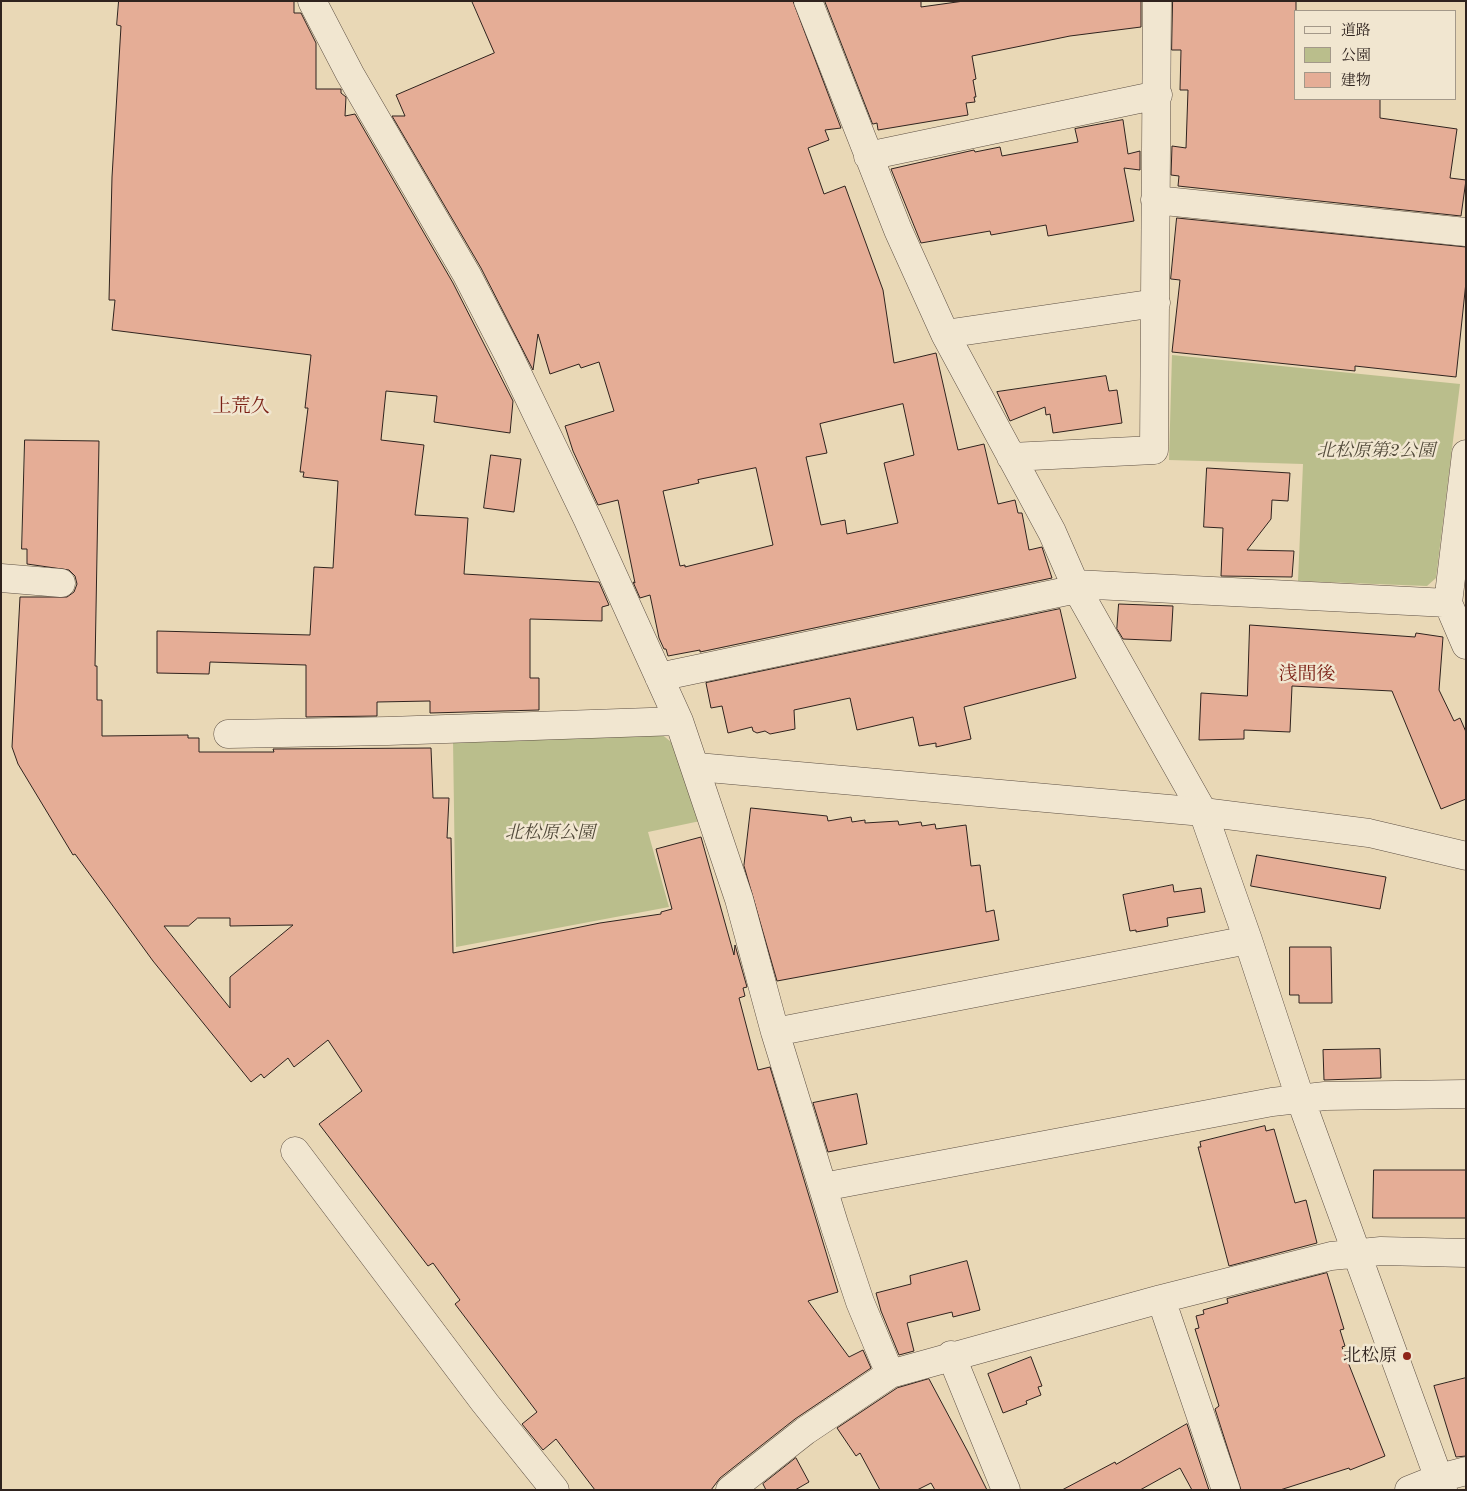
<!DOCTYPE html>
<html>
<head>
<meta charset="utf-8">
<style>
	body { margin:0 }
	#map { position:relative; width:1467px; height:1491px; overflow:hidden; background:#e9d8b6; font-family:"Old Standard TT","Noto Serif JP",serif }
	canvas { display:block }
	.frame { position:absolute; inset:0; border:2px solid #2f231e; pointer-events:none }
	.legend { position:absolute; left:1294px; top:10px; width:162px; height:90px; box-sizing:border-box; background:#f1e6d0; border:1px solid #a39889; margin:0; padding:6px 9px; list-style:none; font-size:15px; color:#2f231e }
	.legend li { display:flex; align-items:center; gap:10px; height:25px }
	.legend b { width:25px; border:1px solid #a39889 }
</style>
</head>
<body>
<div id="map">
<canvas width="1467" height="1491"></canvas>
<div class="frame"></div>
<ul class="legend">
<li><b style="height:6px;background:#f1e6d0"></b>道路</li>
<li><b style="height:14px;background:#babe8c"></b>公園</li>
<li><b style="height:14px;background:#e5ad96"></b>建物</li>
</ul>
</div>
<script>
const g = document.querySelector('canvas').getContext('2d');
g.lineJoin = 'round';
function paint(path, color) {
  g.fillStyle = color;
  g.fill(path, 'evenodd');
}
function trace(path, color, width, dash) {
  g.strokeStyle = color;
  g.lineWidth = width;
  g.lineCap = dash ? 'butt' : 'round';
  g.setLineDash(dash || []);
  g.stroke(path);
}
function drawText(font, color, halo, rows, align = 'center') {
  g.font = font + ' "Old Standard TT","Noto Serif JP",serif';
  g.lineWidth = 5;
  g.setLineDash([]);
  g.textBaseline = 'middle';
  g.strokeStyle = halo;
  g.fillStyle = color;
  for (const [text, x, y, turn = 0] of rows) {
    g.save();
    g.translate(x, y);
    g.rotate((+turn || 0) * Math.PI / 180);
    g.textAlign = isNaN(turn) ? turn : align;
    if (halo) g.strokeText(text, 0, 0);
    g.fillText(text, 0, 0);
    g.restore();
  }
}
paint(new Path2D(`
	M1172 355 1460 384 1436 578 1427 586 1298 581 1303 464 1169 460Z
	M660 733 676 746 705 820 648 832 669 907 456 947 453 740Z`), '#babe8c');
const building = new Path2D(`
	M119 1H294V13H301L316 43V89H341V93L346 97 345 116 355 114 453 283 513 401 510 433 434 422 437 396 386 391 381 440 424 445 415 515 468 518 464 574 599 582 609 605 602 607V621L530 619V678H539V710L430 713V701L377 702V716L306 717V665L210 662 209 674 157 673V631L310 635 314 567 333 568 338 481 303 477 304 472H300L308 408H305L311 355 112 330 115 300H109L112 177 121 26 117 25Z
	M472 1H793L841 128 825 130 829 140 808 148 824 194 845 186 883 290 894 363 936 353 958 450 984 444 998 504 1015 500 1018 513H1022L1029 550 1042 547 1052 578 700 652V650L668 656 666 649H664L659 638 650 595 640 598 633 582 635 583 618 500 598 505 573 451 565 426 614 411 599 362 581 368 579 364 550 374 538 334 533 370 481 268 392 116H405L396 95 494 53ZM903 404 914 455 884 463 898 523 847 534 845 520 821 525 806 457 827 453 820 424ZM756 468 773 545 685 567V565L680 566 663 491 699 483 698 480Z
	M825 1H921V7L964 1H1141V27L1070 36 972 56 976 79 973 80 976 97H974L975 102 966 103 968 115 878 130 877 123 873 124Z
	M1173 1H1296V99H1380V118L1457 129 1450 178 1466 180 1461 216 1178 186 1179 176 1171 175 1172 146 1186 148 1188 90H1180L1181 50H1172Z
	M1123 120 1128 154 1140 151V170L1124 168 1134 221 1048 236 1046 225 991 235 990 231 921 243 891 169 974 150 975 152 1000 147 1002 156 1078 142 1075 129Z
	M1177 218 1466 247V282L1456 377 1355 366V371L1172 352 1180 280 1171 279Z
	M1106 376 1109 391 1117 390 1122 423 1053 433 1050 414 1046 415 1045 407 1010 421 997 392Z
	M25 440 99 441 95 666H97V700H102V736L188 735V738H199V752H274L273 749 431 748 433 798H449L447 838H451L453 953 600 923 661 914V912L672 909 656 849 701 837 734 955 735 945 747 987 743 988 745 996 739 998 758 1070 770 1067 838 1292 808 1301 849 1357 863 1350 871 1368 795 1419 720 1478 711 1490H595L556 1439 543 1450 522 1424 537 1412 455 1304 460 1300 433 1263 428 1266 319 1124 362 1091 328 1040 294 1067 288 1058 264 1078 261 1074 251 1082 153 961 75 854 73 855 18 764 12 747 20 597H67L74 592 77 584 75 576 69 570 27 564V549H22ZM198 918H230V926L293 925 230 977V1008L164 926H188Z
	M491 455 521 459 514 512 484 508Z
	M1207 468 1290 473 1288 501 1272 500 1271 519 1247 550 1294 551 1292 577 1221 576 1223 528 1204 527Z
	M1119 604 1173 606 1171 641 1123 639 1117 629Z
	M1060 609 1076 678 964 707 971 739 936 747V743L919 746 913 717 857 730 850 698 794 710 795 729 770 734 765 731 757 733 753 731 752 727 728 733 722 706 711 708 706 683Z
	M1250 625 1415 637 1416 633 1443 637 1439 690 1454 721 1460 718 1466 732V799L1441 809 1392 691 1292 686 1290 732 1244 730V739L1199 740 1201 693 1247 696Z
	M751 808 827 816 828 821 851 817 852 822 865 820V823L898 821 899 825 921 822 922 826 935 824 936 829 966 825 971 866 980 865 986 912 994 910 999 940 777 981 744 866Z
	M1257 855 1386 877 1380 909 1251 886Z
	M1173 885 1174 892 1201 888 1205 912 1167 918 1168 926 1136 932V930L1130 931 1123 895Z
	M1290 947H1331L1332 1003H1299V995H1290Z
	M1380 1049 1381 1078 1324 1080 1323 1050Z
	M857 1094 867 1144 828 1152 813 1103Z
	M1265 1126 1266 1131 1274 1129 1295 1203 1306 1200 1317 1243 1229 1266 1198 1147H1201L1200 1142Z
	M1374 1170H1466V1218H1373Z
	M967 1261 980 1310 953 1317 952 1312 907 1323 914 1351 899 1355 881 1311 876 1293 911 1284 910 1276Z
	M1327 1273 1344 1329 1340 1330 1345 1346 1342 1347 1385 1456 1350 1470 1349 1468 1280 1490H1241L1215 1409 1219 1406 1195 1329 1199 1328 1196 1316 1204 1314 1203 1310 1228 1303 1227 1299Z
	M1031 1357 1042 1386 1038 1387 1041 1395 1026 1401 1027 1404 1003 1413 988 1374Z
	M1466 1378V1456L1456 1457 1434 1386Z
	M929 1379 968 1452 987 1490H935L931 1483 917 1490H880L860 1453 856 1456 837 1428 897 1388Z
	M1187 1424 1209 1490H1192L1180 1468 1140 1490H1062L1115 1462 1116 1464Z
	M796 1458 809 1482 795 1490H766L763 1484Z`);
paint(building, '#e5ad96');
trace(building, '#2f231e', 1);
const minor = new Path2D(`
	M312 1 350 74 467 275 508 354 588 520 679 721 739 899 775 1032 835 1227 860 1302 890 1374
	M808 1 898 230 945 334 1052 532 1077 589 1203 812 1248 940 1300 1098 1443 1490
	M868 156 1158 95
	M1155 200 1466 232
	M945 334 1156 303
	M1466 454 1448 603 1466 645
	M1011 457 1154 450 1157 1
	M1 578 61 583
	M1075 584 1448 603
	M659 677 1077 589
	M228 734 388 731 679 721
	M775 1032 1248 940
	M295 1151 485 1403 555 1490
	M823 1187 1272 1102 1325 1096 1466 1094
	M1161 1299 1226 1490
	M951 1355 1006 1490
	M730 1490 805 1431 890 1374 1161 1299 1331 1256 1381 1251 1466 1253
	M1409 1490 1439 1478 1466 1471`);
const tertiary = new Path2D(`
	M697 767 1203 812 1369 833 1466 856`);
trace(minor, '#5e5044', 29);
trace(tertiary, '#5e5044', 29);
trace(minor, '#f1e6d0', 28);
trace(tertiary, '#f1e6d0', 28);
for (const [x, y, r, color] of [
	[1407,1356,5,"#8f2418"]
]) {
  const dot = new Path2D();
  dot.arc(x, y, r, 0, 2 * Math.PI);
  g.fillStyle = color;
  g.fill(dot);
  trace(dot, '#f1e6d0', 2);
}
drawText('italic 18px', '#524a3a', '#f1e6d0', [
	["北松原第2公園",1376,451],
	["北松原公園",550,833]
]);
drawText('18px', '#2f231e', '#f1e6d0', [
	["北松原",1397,1356]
], 'right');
drawText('19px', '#7a1f14', '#f1e6d0', [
	["上荒久",241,407],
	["浅間後",1307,675]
]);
</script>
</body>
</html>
